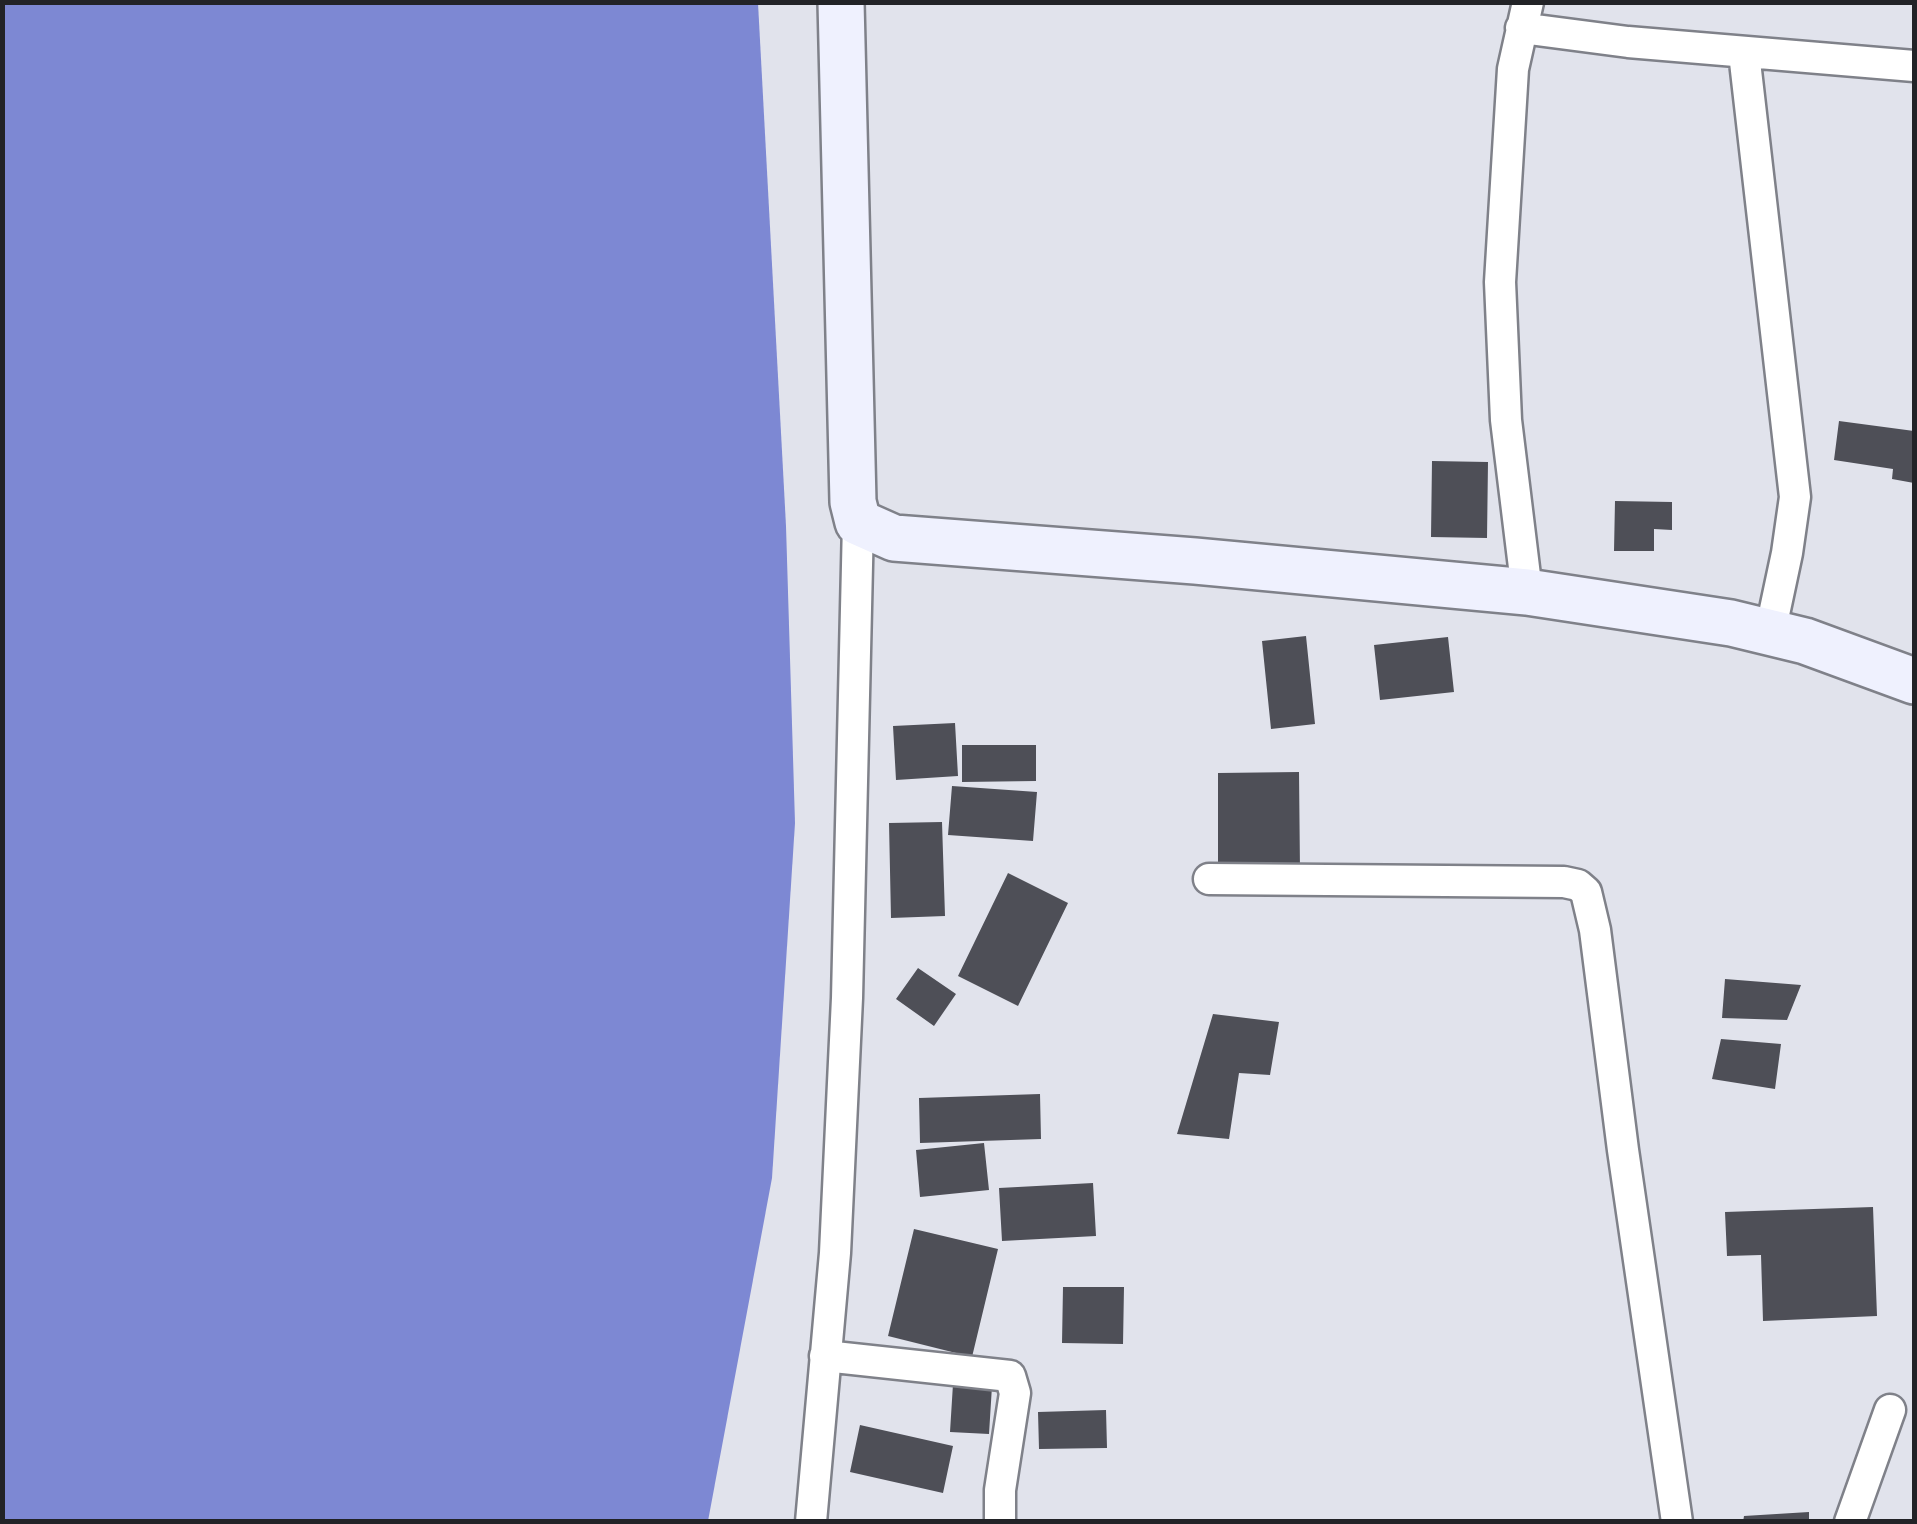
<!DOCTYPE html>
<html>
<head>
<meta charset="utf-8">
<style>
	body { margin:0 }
	#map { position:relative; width:1917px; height:1524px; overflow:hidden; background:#e1e3ec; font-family:Arial,sans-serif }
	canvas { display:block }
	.frame { position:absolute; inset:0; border:5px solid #222327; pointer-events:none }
</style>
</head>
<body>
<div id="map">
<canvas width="1917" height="1524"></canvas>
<div class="frame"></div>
</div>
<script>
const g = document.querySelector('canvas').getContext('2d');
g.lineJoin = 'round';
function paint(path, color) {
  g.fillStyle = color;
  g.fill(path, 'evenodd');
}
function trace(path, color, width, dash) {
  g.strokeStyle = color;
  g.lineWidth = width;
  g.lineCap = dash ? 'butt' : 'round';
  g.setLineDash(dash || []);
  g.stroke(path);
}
paint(new Path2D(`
	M3 2 758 3 786 526 795 823 772 1178 708 1521H3Z`), '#7d88d3');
paint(new Path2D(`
	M1839 421 1914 431V483L1892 479 1893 469 1834 460Z
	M1432 461 1488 462 1487 538 1431 537Z
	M1615 501 1672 502V530L1654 529V551H1614Z
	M1306 636 1315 724 1271 729 1262 641Z
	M1448 637 1454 692 1380 700 1374 645Z
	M955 723 958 776 896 780 893 726Z
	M962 745H1036V781L962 782Z
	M1299 772 1300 871 1218 872V773Z
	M952 786 1037 792 1033 841 948 835Z
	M942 822 945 916 891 918 889 823Z
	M1008 873 1068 903 1018 1006 958 976Z
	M918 968 956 994 934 1026 896 999Z
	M1725 979 1801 985 1787 1020 1722 1018Z
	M1213 1014 1279 1022 1270 1075 1239 1073 1229 1139 1177 1134Z
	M1721 1039 1781 1044 1775 1089 1712 1079Z
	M1040 1094 1041 1139 920 1143 919 1098Z
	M984 1143 989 1190 920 1197 916 1150Z
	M1093 1183 1096 1236 1002 1241 999 1188Z
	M1873 1207 1877 1316 1763 1321 1761 1255 1727 1256 1725 1212Z
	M914 1229 998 1249 972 1357 888 1336Z
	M1063 1287H1124L1123 1344 1062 1343Z
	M953 1384 992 1386 989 1434 950 1432Z
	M1106 1410 1107 1448 1039 1449 1038 1412Z
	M860 1425 953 1446 943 1493 850 1472Z
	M1809 1512V1522H1743L1744 1516Z`), '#4e4f57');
const minor = new Path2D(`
	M1521 28 1628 42 1914 66
	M1744 53 1795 497 1787 553 1770 633
	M1527 592 1506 420 1500 282 1513 69 1528 2
	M1209 879 1564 882 1578 885 1586 892 1595 930 1623 1150 1677 1522
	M825 1356 1010 1376 1015 1393 1000 1490V1522
	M811 1522 835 1253 847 998 858 522
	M1850 1522 1890 1410`);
const secondary = new Path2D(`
	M841 2 853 502 858 522 894 538 1195 561 1527 592 1731 623 1805 641 1914 681`);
trace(minor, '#7f8189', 35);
trace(secondary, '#7f8189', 50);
trace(minor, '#fff', 30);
trace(secondary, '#eff1fe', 45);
</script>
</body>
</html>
